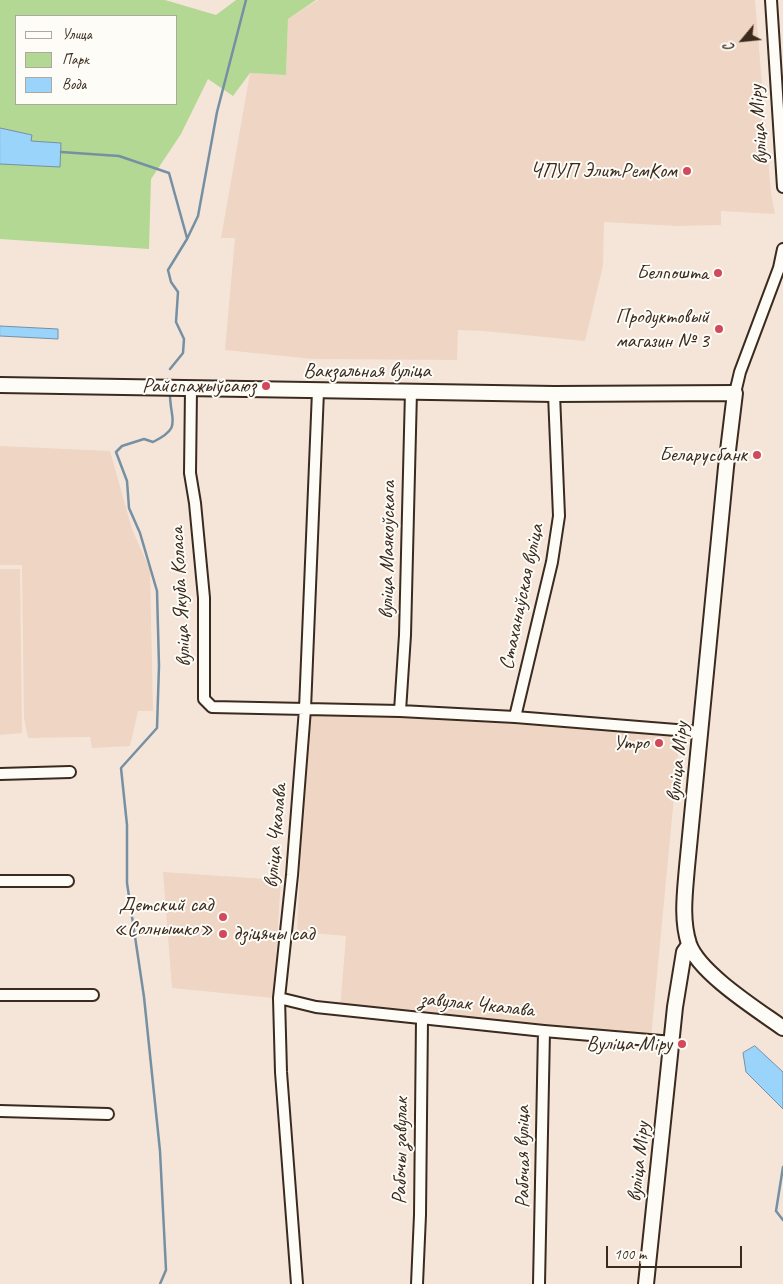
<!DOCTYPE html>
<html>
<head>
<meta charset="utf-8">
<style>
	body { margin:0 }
	#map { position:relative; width:783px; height:1284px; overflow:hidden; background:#f5e5d9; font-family:Caveat,sans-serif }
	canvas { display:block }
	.legend { position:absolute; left:15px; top:15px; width:162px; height:90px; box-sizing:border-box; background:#fdfcf7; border:1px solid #afa8a0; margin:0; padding:6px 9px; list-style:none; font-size:15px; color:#3b2a1e }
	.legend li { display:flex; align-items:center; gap:10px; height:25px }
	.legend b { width:25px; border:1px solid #afa8a0 }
	.north { position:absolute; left:718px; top:15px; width:50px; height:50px; -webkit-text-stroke:4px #fdfcf7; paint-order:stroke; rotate:242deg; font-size:14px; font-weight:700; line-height:20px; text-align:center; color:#3b2a1e }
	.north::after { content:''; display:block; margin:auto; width:18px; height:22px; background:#3b2a1e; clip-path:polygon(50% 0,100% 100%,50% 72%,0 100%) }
	.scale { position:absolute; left:606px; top:1246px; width:136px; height:22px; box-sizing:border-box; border:2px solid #3b2a1e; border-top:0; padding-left:6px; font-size:15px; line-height:18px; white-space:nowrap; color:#3b2a1e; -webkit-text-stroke:4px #fdfcf7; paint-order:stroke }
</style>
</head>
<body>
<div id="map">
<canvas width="783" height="1284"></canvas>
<ul class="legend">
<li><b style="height:6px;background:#fdfcf7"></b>Улица</li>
<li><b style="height:14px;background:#b3d893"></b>Парк</li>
<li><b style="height:14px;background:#9bd4fb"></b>Вода</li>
</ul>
<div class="north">С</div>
<div class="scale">100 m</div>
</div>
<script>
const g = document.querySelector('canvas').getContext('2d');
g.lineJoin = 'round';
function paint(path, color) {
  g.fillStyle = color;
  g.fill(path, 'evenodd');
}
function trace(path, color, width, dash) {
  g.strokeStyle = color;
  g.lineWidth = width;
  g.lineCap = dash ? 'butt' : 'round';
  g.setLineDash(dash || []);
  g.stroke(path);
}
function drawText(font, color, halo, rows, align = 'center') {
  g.font = font + ' Caveat,sans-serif';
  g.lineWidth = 4;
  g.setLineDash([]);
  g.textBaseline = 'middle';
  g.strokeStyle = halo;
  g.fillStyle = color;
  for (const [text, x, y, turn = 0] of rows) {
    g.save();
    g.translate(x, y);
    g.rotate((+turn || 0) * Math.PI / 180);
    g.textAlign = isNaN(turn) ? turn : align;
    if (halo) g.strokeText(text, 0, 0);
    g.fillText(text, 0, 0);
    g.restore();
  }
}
paint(new Path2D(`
	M318 0H755L771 193 775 214 721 211V225L678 226 604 222 603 266 585 341 484 331 458 330 457 360 312 359 225 350 235 238H221L250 73 286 75 288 19Z
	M0 446 110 451 132 529 150 570 153 711H138L130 746 92 748 90 737 28 738 24 718 22 565H0Z
	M0 569H20L22 733 0 735Z
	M307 712 680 734 651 1038 340 1009 346 936 297 932Z
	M163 872 281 880 273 998 172 988Z`), '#efd5c4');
paint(new Path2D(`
	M0 0H165L216 15 236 0H316L288 19 286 75 250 73 233 96 208 79 181 134 151 179 149 249 0 239ZM16 16H176V104H16Z`), '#b3d893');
const water = new Path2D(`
	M0 128 32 135 31 141 61 143 60 167 0 164Z
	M0 326 58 329V339L0 336Z
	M755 1046 783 1072V1109L746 1072 743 1053Z`);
paint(water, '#9bd4fb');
trace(water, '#7590a3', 1);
trace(new Path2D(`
	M61 152 119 156 169 173 187 238
	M170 369 183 353 184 339 176 322 178 292 171 282 168 270 187 239 198 216 217 112 246 0
	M783 1167 776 1211 783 1220
	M160 1284 166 1270 160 1151 144 997 127 883V825L121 768 157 728 159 666 157 591 140 533 129 508 127 481 116 452 122 446 144 439 153 442C183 427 170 421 170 394`), '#7590a3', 2.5);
const street = new Path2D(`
	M771 0 783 187
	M191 389 190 473 195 503 204 598V699L212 707 400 711 515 717 701 732
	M735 393 740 372 779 268 783 249
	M400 711 405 635 411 391
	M515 717 552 562 559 516 554 394
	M0 774 70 772
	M0 881H68
	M0 995H93
	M279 998 316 1007 544 1031 673 1042
	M0 1111 108 1114
	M297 1284 281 1072 279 998 292 875 305 709 318 391
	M417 1284 420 1215 422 1019
	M539 1284 544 1031`);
const secondary = new Path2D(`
	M0 385 554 394 735 393 726 467 687 867C685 892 681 919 689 944 699 973 758 1010 783 1028
	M646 1284 675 1007 684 952 689 945`);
trace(street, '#3b2a1e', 14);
trace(secondary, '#3b2a1e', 18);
trace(street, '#fdfcf7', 10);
trace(secondary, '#fdfcf7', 14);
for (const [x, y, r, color] of [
	[687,171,5,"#d1495b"],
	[718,273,5,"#d1495b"],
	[719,329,5,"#d1495b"],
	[266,386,5,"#d1495b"],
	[757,455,5,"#d1495b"],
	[659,743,5,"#d1495b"],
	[223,917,5,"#d1495b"],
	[223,934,5,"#d1495b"],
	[682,1044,5,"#d1495b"]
]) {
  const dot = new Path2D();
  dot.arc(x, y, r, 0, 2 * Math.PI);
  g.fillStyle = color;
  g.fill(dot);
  trace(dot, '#fdfcf7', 2);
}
drawText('21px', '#3b2a1e', '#fdfcf7', [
	["вуліца Міру",759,125,-94],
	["Вакзальная вуліца",367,371],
	["вуліца Маякоўскага",388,550,-89],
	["вуліца Якуба Коласа",181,597,-93],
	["Стаханаўская вуліца",522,597,-78],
	["вуліца Міру",678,762,-84],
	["вуліца Чкалава",276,836,-85],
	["завулак Чкалава",477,1005,6],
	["Рабочы завулак",401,1151,-89],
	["Рабочая вуліца",523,1157,-90],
	["вуліца Міру",639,1162,-84]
]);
drawText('21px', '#3b2a1e', '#fdfcf7', [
	["ЧПУП ЭлитРемКом",677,171],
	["Белпошта",708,273],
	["Продуктовый",709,317],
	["магазин № 3",709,341],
	["Райспажыўсаюз",256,386],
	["Беларусбанк",747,455],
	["Утро",649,743],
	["Детский сад",213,905],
	["«Солнышко»",213,929],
	["дзіцячы сад",233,934,"left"],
	["Вуліца Міру",672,1044]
], 'right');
</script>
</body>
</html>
